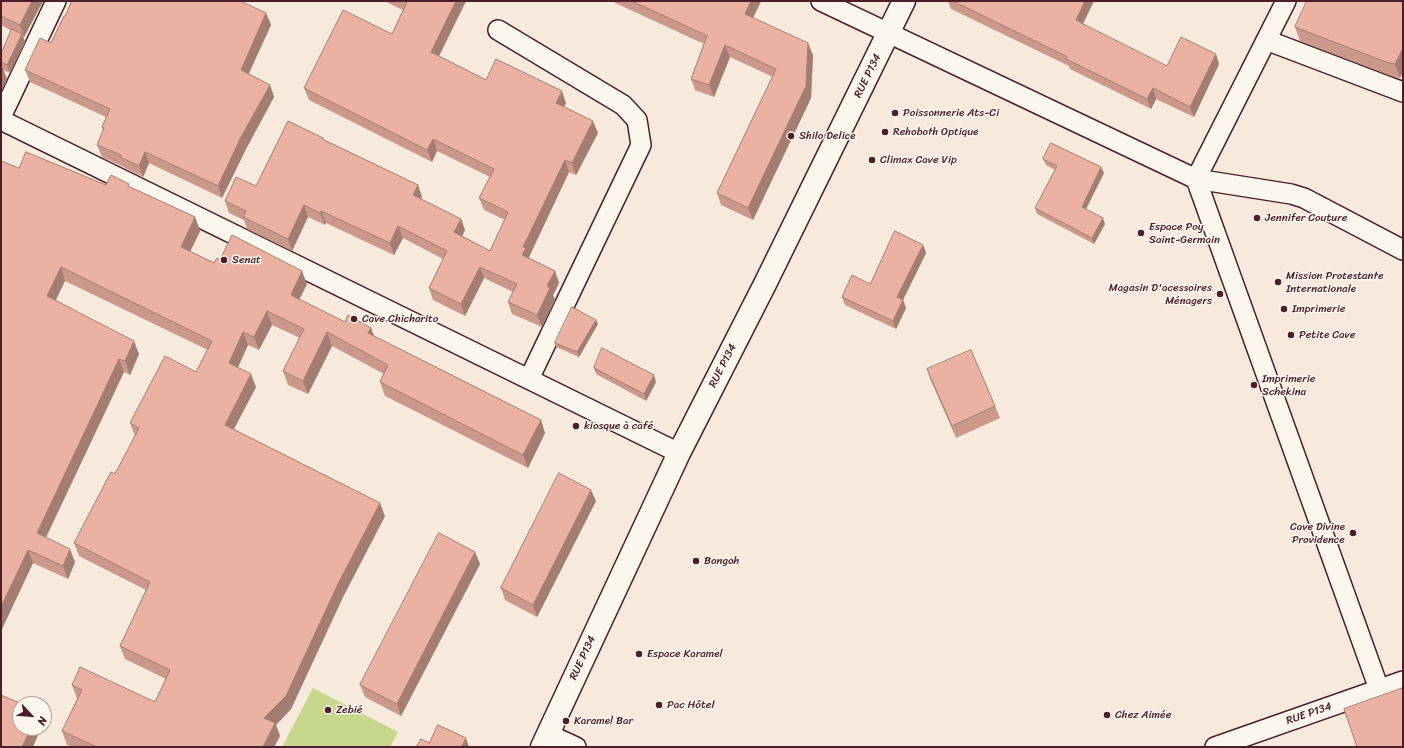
<!DOCTYPE html>
<html>
<head>
<meta charset="utf-8">
<style>
	body { margin:0 }
	#map { position:relative; width:1404px; height:748px; overflow:hidden; background:#f8e9dd; font-family:Sriracha,sans-serif }
	canvas { display:block }
	.frame { position:absolute; inset:0; border:2px solid #4a1f2b; pointer-events:none }
	.north { position:absolute; left:12px; top:696px; width:40px; height:40px; box-sizing:border-box; background:#fbf7ec; border:1px solid #b4a19f; border-radius:50%; rotate:116deg; font-size:11px; font-weight:700; line-height:16px; text-align:center; color:#4a1f2b }
	.north::after { content:''; display:block; margin:auto; width:14px; height:18px; background:#4a1f2b; clip-path:polygon(50% 0,100% 100%,50% 72%,0 100%) }
</style>
</head>
<body>
<div id="map">
<canvas width="1404" height="748"></canvas>
<div class="frame"></div>
<div class="north">N</div>
</div>
<script>
const g = document.querySelector('canvas').getContext('2d');
g.lineJoin = 'round';
function paint(path, color) {
  g.fillStyle = color;
  g.fill(path, 'evenodd');
}
function trace(path, color, width, dash) {
  g.strokeStyle = color;
  g.lineWidth = width;
  g.lineCap = dash ? 'butt' : 'round';
  g.setLineDash(dash || []);
  g.stroke(path);
}
function drawText(font, color, halo, rows, align = 'center') {
  g.font = font + ' Sriracha,sans-serif';
  g.lineWidth = 3;
  g.setLineDash([]);
  g.textBaseline = 'middle';
  g.strokeStyle = halo;
  g.fillStyle = color;
  for (const [text, x, y, turn = 0] of rows) {
    g.save();
    g.translate(x, y);
    g.rotate((+turn || 0) * Math.PI / 180);
    g.textAlign = isNaN(turn) ? turn : align;
    if (halo) g.strokeText(text, 0, 0);
    g.fillText(text, 0, 0);
    g.restore();
  }
}
paint(new Path2D(`
	M313 688 398 732 390 747H282Z`), '#c7d88d');
const minor = new Path2D(`
	M821 1 1196 179 1291 194 1304 198 1403 250
	M1286 1 1196 179 1379 689
	M498 30 623 105 637 120 641 145 529 379
	M1266 40 1403 92
	M1 117 56 1
	M1 120 679 453
	M548 734 576 747
	M1215 747 1403 681`);
const tertiary = new Path2D(`
	M542 747 679 453 765 284 904 1`);
trace(minor, '#4a1f2b', 22);
trace(tertiary, '#4a1f2b', 25);
trace(minor, '#fbf7ec', 19);
trace(tertiary, '#fbf7ec', 22);
paint(new Path2D(`
	M1 1H43L24 37 23 36 25 42 10 73 3 70 7 79 1 92V54L12 31 1 25Z
	M384 1H466L439 56 486 80 566 103 564 107 598 133 576 175 569 172 529 257V258L555 271 559 283 553 295 555 300 542 327 512 314 508 302 513 292 484 278 465 316 433 300 429 288 443 259 403 238 394 255 326 223 325 225 308 217 292 251 247 229 244 220 229 213 225 201 256 186 324 140 418 185 422 197 421 199 461 219 465 230 462 236 490 251 505 220 484 210 479 198 490 177 437 151 432 162 309 100 304 88 392 34 403 10Z
	M611 1H761L753 18 813 55 811 98 753 220 721 205 717 193 773 77 730 57 714 97 695 90 691 79 704 44Z
	M948 1H1094L1083 24 1167 66 1219 64 1194 117 1156 99 1151 109 1070 69 1069 66 951 9Z
	M1403 1 1400 78 1391 76 1300 41 1295 27Z
	M266 13 271 25 248 74 270 85 274 97 246 149 222 198 149 163 143 177 125 168 124 167 102 157 97 145 103 131 102 127 106 117 30 82 25 70 51 43 65 16Z
	M1043 159 1104 173 1086 209 1105 224 1094 244 1037 214 1035 208 1055 170 1046 165Z
	M19 168 106 185 130 187 195 217 200 231 190 252 214 263 220 260 307 284 299 300 345 322 371 328 374 336 545 433 528 468 385 396 380 382 384 374 332 346 308 394 288 385 283 371 300 338 272 325 259 350 248 345 238 367 256 387 234 429 385 516 343 597 291 709 276 725 280 736 274 747H73L67 745 62 731 77 699 72 685 155 702 166 679 125 659 120 646 146 590 79 556 74 543 115 474 135 436 130 423 196 372 208 350 65 281 56 300 139 354 130 375 124 372 46 538 75 562 68 579 33 563 1 631Z
	M923 245 926 253 903 300 906 308 896 329 845 305 842 297 870 284Z
	M596 320 598 324 579 357 556 347 555 343Z
	M594 368 656 382 646 401 596 374Z
	M927 369 995 406 1000 418 956 438 931 381Z
	M596 501 537 617 505 600 501 588Z
	M475 552 480 564 401 716 365 697 360 685Z`), '#ca998c');
paint(new Path2D(`
	M32 1H43L24 37 20 25Z
	M456 1H466L435 64 431 52Z
	M751 1H761L749 26 745 14Z
	M1085 1H1094L1082 25 1076 20Z
	M266 13 271 25 245 82 241 70Z
	M22 34 25 42 10 73 7 65Z
	M808 43 813 55 811 98 753 220 748 208Z
	M725 45 730 57 714 97 709 85Z
	M1403 48V72L1400 78 1395 64Z
	M1216 54 1219 64 1194 117 1190 107Z
	M2 66 7 79 1 92V68Z
	M270 85 274 97 246 149 222 198 218 186 241 137Z
	M1153 88 1156 99 1151 109 1147 99Z
	M562 91 566 103 560 115 556 103Z
	M593 121 598 133 576 175 572 163Z
	M433 139 437 151 432 162 427 150Z
	M145 152 149 163 143 177 139 166Z
	M565 160 569 172 529 257 530 260 522 255 523 247Z
	M1101 167 1104 173 1084 213 1082 207Z
	M418 185 422 197 417 207 413 195Z
	M304 205 308 217 292 251 288 239Z
	M321 211 326 223 325 225 320 213Z
	M195 217 200 231 186 260 181 247Z
	M1103 218 1105 224 1094 244 1092 238Z
	M461 219 465 230 458 244 454 232Z
	M398 226 403 238 394 255 390 243Z
	M923 245 926 253 903 300 906 308 896 329 893 321 897 297Z
	M61 267 65 281 51 309 47 296Z
	M480 267 484 278 465 316 461 304Z
	M302 271 307 284 295 308 291 295Z
	M555 271 559 283 553 295 555 300 542 327 537 315 547 286Z
	M267 311 272 325 259 350 254 337Z
	M596 320 598 324 579 357 577 352Z
	M371 328 376 341 368 333Z
	M243 332 248 345 234 376 229 363Z
	M327 332 332 346 308 394 303 381Z
	M134 341 139 354 130 375 125 361Z
	M119 359 124 372 41 547 37 533Z
	M251 374 256 387 229 438 225 425Z
	M654 375 656 382 646 401 644 394Z
	M541 420 545 433 528 468 523 455Z
	M591 490 596 501 537 617 533 605Z
	M380 503 385 516 343 597 291 709 276 725 280 736 274 747H263L264 718 338 584Z
	M70 549 75 562 68 579 63 566Z
	M28 550 33 563 1 631V607Z
	M475 552 480 564 401 716 397 704Z
	M31 728H41L33 747H22Z
	M466 738 469 747H461Z`), '#a47d72');
const building = new Path2D(`
	M1 1H32L20 25 1 16Z
	M72 1H240L266 13 241 70 270 85 241 137 218 186 145 152 139 166 120 157 121 155 97 145 104 128 102 127 110 109 25 70 40 38 51 43 64 16H65Z
	M404 1H456L431 52 486 80 496 59 562 91 556 103 593 121 572 163 565 160 523 247 526 248 522 255 555 271 547 286 550 288 537 315 508 302 517 284 480 267 461 304 429 288 447 251 398 226 390 243 321 211 320 213 304 205 288 239 243 217 246 211 225 201 236 177 256 186 288 121 323 138 322 139 418 185 413 195 461 219 454 232 490 251 508 212 479 198 494 169 433 139 427 150 304 88 343 10 392 34 407 2Z
	M632 1H751L745 14 808 43 806 86 748 208 717 193 776 69 725 45 709 85 691 79 707 36Z
	M953 1H1085L1076 20 1081 22V23L1167 66 1181 37 1216 54 1190 107 1153 88 1147 99 1066 59 1067 57Z
	M1307 1H1403V48L1395 64 1386 62 1295 27Z
	M12 29 22 34 7 65 1 62V54Z
	M1051 143 1101 167 1082 207 1103 218 1092 238 1035 208 1057 166 1043 159Z
	M26 152 106 185 111 175 129 184 128 186 195 217 181 247 214 263 217 258 220 260 232 235 302 271 291 295 345 322 348 315 371 328 368 333 541 420 523 455 380 382 388 365 327 332 303 381 283 371 304 329 267 311 254 337 243 332 229 363 251 374 225 425 380 503 338 584 286 696 264 718 275 723 263 747H97L62 731 82 690 72 685 80 667 155 702 170 670 120 646 150 582 74 543 111 472 115 474 139 428 130 423 165 356 196 372 212 341 61 267 47 296 134 341 125 361 119 359 37 533 70 549 63 566 28 550 1 607V161L19 168Z
	M895 231 923 245 897 297 903 300 893 321 842 297 852 275 870 284Z
	M572 307 596 320 577 352 555 343Z
	M602 348 654 375 644 394 594 368Z
	M971 350 995 406 952 426 927 369Z
	M559 473 591 490 533 605 501 588Z
	M439 533 475 552 397 704 360 685Z
	M1403 688V747H1357L1344 709Z
	M1 695 22 704H20V728H31L22 747H1Z
	M438 725 466 738 461 747H416L421 739 429 743Z`);
paint(building, '#ebb2a3');
trace(building, '#a47d72', 1);
for (const [x, y, r, color] of [
	[895,113,4,"#4a1f2b"],
	[885,132,4,"#4a1f2b"],
	[791,136,4,"#4a1f2b"],
	[872,160,4,"#4a1f2b"],
	[1257,218,4,"#4a1f2b"],
	[1141,233,4,"#4a1f2b"],
	[224,260,4,"#4a1f2b"],
	[1278,282,4,"#4a1f2b"],
	[1220,294,4,"#4a1f2b"],
	[1284,309,4,"#4a1f2b"],
	[354,319,4,"#4a1f2b"],
	[1291,335,4,"#4a1f2b"],
	[1254,385,4,"#4a1f2b"],
	[576,426,4,"#4a1f2b"],
	[1353,533,4,"#4a1f2b"],
	[696,561,4,"#4a1f2b"],
	[639,654,4,"#4a1f2b"],
	[659,705,4,"#4a1f2b"],
	[328,710,4,"#4a1f2b"],
	[1107,715,4,"#4a1f2b"],
	[566,721,4,"#4a1f2b"]
]) {
  const dot = new Path2D();
  dot.arc(x, y, r, 0, 2 * Math.PI);
  g.fillStyle = color;
  g.fill(dot);
  trace(dot, '#fbf7ec', 1.5);
}
drawText('11px', '#4a1f2b', '#fbf7ec', [
	["RUE P134",868,76,-64],
	["RUE P134",723,366,-63],
	["RUE P134",583,658,-65],
	["RUE P134",1309,714,-19]
]);
drawText('11px', '#4a1f2b', '#fbf7ec', [
	["Poissonnerie Ats-Ci",903,113],
	["Rehoboth Optique",893,132],
	["Shilo Delice",799,136],
	["Climax Cave Vip",880,160],
	["Jennifer Couture",1265,218],
	["Espace Poy",1149,227],
	["Saint-Germain",1149,240],
	["Senat",232,260],
	["Mission Protestante",1286,276],
	["Internationale",1286,289],
	["Magasin D'acessoires",1212,288,"right"],
	["Ménagers",1212,301,"right"],
	["Imprimerie",1292,309],
	["Cave Chicharito",362,319],
	["Petite Cave",1299,335],
	["Imprimerie",1262,379],
	["Schekina",1262,392],
	["kiosque à café",584,426],
	["Cave Divine",1345,527,"right"],
	["Providence",1345,540,"right"],
	["Bongoh",704,561],
	["Espace Karamel",647,654],
	["Pac Hôtel",667,705],
	["Zebié",336,710],
	["Chez Aimée",1115,715],
	["Karamel Bar",574,721]
], 'left');
</script>
</body>
</html>
